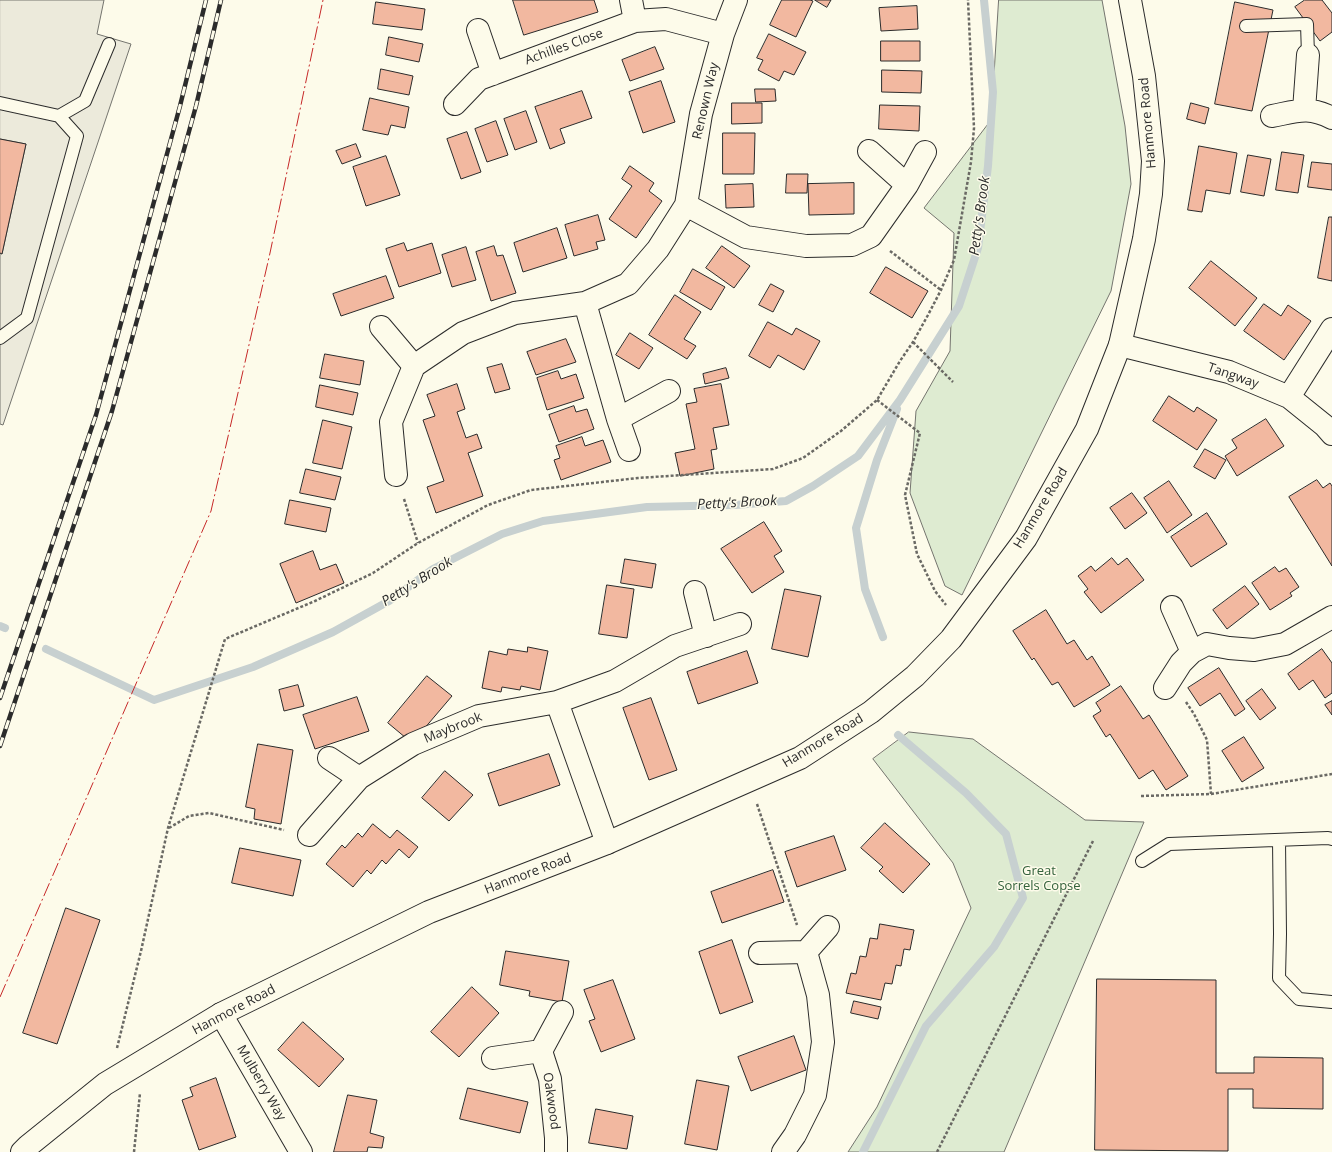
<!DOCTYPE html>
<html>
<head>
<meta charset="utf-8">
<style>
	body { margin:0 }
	canvas { display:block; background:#fdfbea }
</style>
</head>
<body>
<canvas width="1332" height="1152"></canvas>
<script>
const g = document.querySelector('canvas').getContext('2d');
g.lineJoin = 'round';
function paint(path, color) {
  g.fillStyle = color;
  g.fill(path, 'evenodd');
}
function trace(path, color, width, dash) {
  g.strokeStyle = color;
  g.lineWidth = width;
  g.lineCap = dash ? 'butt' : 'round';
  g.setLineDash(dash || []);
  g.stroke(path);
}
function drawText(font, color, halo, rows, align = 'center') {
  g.font = font + ' "Open Sans",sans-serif';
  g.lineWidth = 3;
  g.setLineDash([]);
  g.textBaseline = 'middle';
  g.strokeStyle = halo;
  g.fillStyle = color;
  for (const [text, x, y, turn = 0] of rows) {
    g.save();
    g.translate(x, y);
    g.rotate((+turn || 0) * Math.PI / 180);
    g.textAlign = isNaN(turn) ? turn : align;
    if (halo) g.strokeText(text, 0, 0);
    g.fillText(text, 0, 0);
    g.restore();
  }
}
const green = new Path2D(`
	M999 0H1102L1125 126 1131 184 1111 291 962 595 945 586 910 493 916 411 950 351 954 233 924 208 991 120Z
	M909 732 973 739 1085 820 1144 822 1004 1152H848L877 1107 971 908 953 863 873 759Z`);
paint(green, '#deebd1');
trace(green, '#74746e', 1);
const parking = new Path2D(`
	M0 0H104L97 34 131 44 3 425 0 424V253L2 254 26 144 0 139Z`);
paint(parking, '#eceadb');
trace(parking, '#74746e', 1);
trace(new Path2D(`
	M0 626 5 628
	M883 637 865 589 856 528 877 460 897 409
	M46 649 154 700 253 667 333 632 389 601 433 569 502 534 543 521 647 507 735 505 786 501 813 486 858 456 900 400 959 306 978 248 988 166 993 92 984 0
	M863 1152 926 1026 994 947 1023 898 1006 834 966 793 898 735`), '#c7d0d0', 8);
const building = new Path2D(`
	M513 0H594L598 12 524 35Z
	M782 0H810L813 1 796 37 770 25Z
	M815 0H831L827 7Z
	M1305 0H1322L1332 13V32L1320 41 1295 7Z
	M376 2 425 9 422 30 373 24Z
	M1235 2 1273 10 1252 111 1215 104Z
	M917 6 918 29 881 31 879 8Z
	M769 34 806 52 794 75 784 71 779 81 758 70 763 60 757 58Z
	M389 37 423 44 419 62 386 55Z
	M881 41H920V61H881Z
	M655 47 664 69 630 81 622 60Z
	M381 69 413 76 409 95 378 89Z
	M882 70 922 71 921 93 882 92Z
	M661 81 675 122 643 133 629 92Z
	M755 89H775L776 101 756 102Z
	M582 91 592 118 560 129 565 143 550 149 535 107Z
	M370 98 409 107 405 128 391 125 388 135 363 130Z
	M732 103H762V123L732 124Z
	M1191 103 1209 108 1205 124 1187 119Z
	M880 105 920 106 919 131 879 129Z
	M526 111 537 142 515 150 504 119Z
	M496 121 508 155 487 162 475 129Z
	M467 132 481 172 461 179 447 139Z
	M723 133H755L754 174H723Z
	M0 139 26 144 2 254 0 253Z
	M356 144 361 157 342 164 336 151Z
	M1199 146 1237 153 1230 194 1206 190 1202 212 1188 210Z
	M1282 152 1304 155 1298 193 1276 190Z
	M1248 155 1271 159 1264 196 1241 192Z
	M386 156 400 195 366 206 353 167Z
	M1312 162 1332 164V190L1308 187Z
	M630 166 654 183 649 191 662 201 636 238 609 219 632 186 622 179Z
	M787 174H808L807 193H786Z
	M854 183V214L809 215 808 184Z
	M753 184 754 207 726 208 725 185Z
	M598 215 605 240 596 242 598 249 574 256 565 225Z
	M1329 217H1332V281L1318 278Z
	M557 228 567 258 523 272 514 243Z
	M404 243 407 251 432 243 441 273 399 287 386 249Z
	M494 246 497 256 503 255 516 293 491 301 476 252Z
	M722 246 750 266 734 288 706 268Z
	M466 247 476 280 452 287 442 255Z
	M1211 261 1257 298 1235 326 1189 288Z
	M886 267 928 291 912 318 870 293Z
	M693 269 725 287 711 310 680 292Z
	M386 276 394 298 341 316 333 294Z
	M771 284 784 291 773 312 759 305Z
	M675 295 701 312 684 339 696 346 687 359 649 335Z
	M1264 304 1281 316 1288 305 1311 321 1284 360 1244 331Z
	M768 322 792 335 796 328 820 341 804 370 778 355 770 368 749 356Z
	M630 333 653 348 639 369 616 355Z
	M566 339 576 362 536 375 527 352Z
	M325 354 364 361 360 385 320 378Z
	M502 364 510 389 495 393 487 368Z
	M726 368 729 378 705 384 703 374Z
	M558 371 561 379 576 374 584 398 547 410 537 378Z
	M457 384 465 409 457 412 466 438 477 434 482 448 468 453 483 496 436 513 427 487 444 481 423 420 435 416 427 395Z
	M721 384 729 425 713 428 717 449 711 450 714 469 680 476 675 453 695 449 686 404 697 402 694 389Z
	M320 385 358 393 353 415 316 407Z
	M1169 396 1194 412 1197 407 1217 420 1197 450 1153 421Z
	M574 406 576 412 587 409 594 429 559 442 549 415Z
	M1266 419 1284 446 1237 476 1225 456 1237 448 1232 440Z
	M323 420 352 427 342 469 313 463Z
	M582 437 585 446 603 440 611 462 561 480 554 460 560 458 556 446Z
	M1205 449 1226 460 1215 479 1194 467Z
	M306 469 341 477 335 500 300 493Z
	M1317 480 1323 488 1330 483 1332 486V566L1289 497Z
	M1169 481 1192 515 1167 533 1144 498Z
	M1132 493 1147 513 1125 529 1110 508Z
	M290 500 331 508 326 532 285 524Z
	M1207 513 1227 544 1191 567 1171 537Z
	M764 522 782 551 774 556 784 572 752 593 721 549Z
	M313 551 320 570 336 564 344 583 296 603 280 564Z
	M1112 558 1118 565 1127 558 1144 580 1101 613 1084 592 1088 589 1078 576 1091 566 1095 571Z
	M625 559 656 564 652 588 621 583Z
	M1275 567 1279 572 1286 568 1299 587 1290 593 1292 596 1270 610 1252 583Z
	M607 585 634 589 627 638 599 634Z
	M1245 586 1259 604 1227 629 1213 610Z
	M785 589 821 596 808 657 772 649Z
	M1046 610 1067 644 1074 640 1087 660 1092 656 1110 685 1074 707 1058 682 1052 685 1034 658 1032 660 1013 631Z
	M528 647 548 651 540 690 521 686 520 690 502 687 501 692 482 688 489 651 507 655 508 649 527 652Z
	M1322 649 1332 663V693L1325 698 1313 680 1299 690 1288 674Z
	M747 651 758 683 698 704 687 672Z
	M1219 668 1245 709 1235 716 1220 693 1200 706 1188 688Z
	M427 676 452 696 412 743 388 723Z
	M298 685 304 706 284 711 279 690Z
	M1121 686 1143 719 1149 715 1188 776 1166 790 1153 770 1139 779 1110 734 1106 737 1093 716 1101 711 1096 703Z
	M1262 689 1276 708 1260 720 1246 701Z
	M357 697 369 731 315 749 303 715Z
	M651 698 677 770 649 780 623 708Z
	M1332 701V715L1325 705Z
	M1244 737 1264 768 1242 782 1222 751Z
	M258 744 293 750 281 824 254 819 255 809 246 807Z
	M549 754 560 785 499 806 488 774Z
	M445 771 473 795 449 821 422 798Z
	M885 823 930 864 903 893 879 871 883 867 861 848Z
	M373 824 390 838 397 830 418 847 409 858 399 849 386 864 382 860 371 874 367 870 353 887 326 864 342 845 345 848 358 833 362 837Z
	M834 836 846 870 797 887 785 852Z
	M240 848 301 860 293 896 232 883Z
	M773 870 784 902 722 923 711 892Z
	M66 908 100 920 57 1044 23 1033Z
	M880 924 914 930 910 950 904 949 901 966 896 965 892 984 885 983 881 1000 846 993 851 973 856 974 860 956 866 957 870 938 877 939Z
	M732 940 753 1002 720 1014 699 952Z
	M506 951 569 961 562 1002 529 996 530 991 500 985Z
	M1097 979 1216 980V1073H1254V1057L1323 1058V1109L1253 1108V1089H1228V1151L1095 1150Z
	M613 980 635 1039 601 1052 589 1021 595 1019 584 990Z
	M472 987 499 1013 459 1057 431 1032Z
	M854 1001 881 1007 878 1019 851 1013Z
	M303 1022 344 1059 319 1087 278 1050Z
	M794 1036 806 1070 751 1091 738 1057Z
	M216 1078 236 1137 199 1150 182 1100 193 1096 190 1088Z
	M697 1080 729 1086 717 1150 685 1144Z
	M468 1088 528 1102 520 1133 460 1119Z
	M348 1095 377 1100 370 1133 384 1137 382 1148 368 1147 367 1152H334Z
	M596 1109 633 1116 627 1149 589 1143Z`);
paint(building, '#f2b8a0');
trace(building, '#2b2b2b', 1);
const service = new Path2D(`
	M1246 26 1307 24 1308 55
	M0 103 59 116 77 136 27 318 0 338
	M59 116 85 101 109 44
	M1279 840 1280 934 1279 978 1299 999 1332 1002
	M1142 861 1169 844 1328 838 1332 839`);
const minor = new Path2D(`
	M631 0 635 21
	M478 30 493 74
	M455 104 479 79 635 21 666 19 723 34
	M1304 110 1308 55
	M1272 116C1298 111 1308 106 1332 118
	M869 151 907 185
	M686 205 746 237 806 246 852 245 871 236 907 185 925 152
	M585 303 618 419 629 450
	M381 327 414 366
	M1120 345 1229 372 1289 397 1325 426 1332 434
	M1289 397 1332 329
	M618 419 669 391
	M396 475 391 422 414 366 463 333 515 313 585 303 628 284 658 249 686 205 701 114 723 34 736 0
	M695 592 706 636
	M1172 607 1192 652
	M1165 688 1181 663 1192 652 1207 644 1229 648 1254 650 1285 644 1332 617
	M557 702 607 843
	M329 758 359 778
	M309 835 359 778 413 744 479 716 557 702 615 681 675 646 740 624
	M760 953 806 952 828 927
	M221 1014 301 1152
	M541 1051 550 1079 556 1138V1152
	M493 1058 541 1051 562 1012
	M783 1152 795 1135 815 1095 823 1042 818 995 806 952`);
const tertiary = new Path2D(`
	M22 1152 28 1146 105 1084 221 1014 429 912 607 843 800 758 871 712 915 676 951 639 1026 538 1087 429 1120 345 1144 239 1151 194 1153 161 1144 76 1130 0`);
trace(service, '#2b2b2b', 14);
trace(minor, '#2b2b2b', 24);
trace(tertiary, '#2b2b2b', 24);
trace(new Path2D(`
	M890 251 941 290
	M913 342 953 382
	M877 400 920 433 905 495 917 554 935 591 946 605
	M404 499 418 543
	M1186 702 1194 714 1207 740 1211 794
	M1141 796 1211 794 1332 774
	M757 804 797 925
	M169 828 189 816 209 813 284 830
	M117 1048 141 951 168 828 225 639 315 601 373 573 418 543 488 505 531 490 638 478 773 469 803 458 841 431 877 400 900 361 913 342 928 315 941 290 954 260 971 162 974 128 968 0
	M134 1152 140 1093
	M937 1152 1093 841`), '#6a6964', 2.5, [3, 2]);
trace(service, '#fdfbea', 12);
trace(minor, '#fdfbea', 22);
trace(tertiary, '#fdfbea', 22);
const rail = new Path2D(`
	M0 698 96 415 180 106 206 0
	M0 746 112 411 196 106 221 0`);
trace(rail, '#2b2b2b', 4.5);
trace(rail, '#fdfbea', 3, [9]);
trace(new Path2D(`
	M0 997 211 511 270 253 323 0`), '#c62828', 1, [14, 3, 2, 3]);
drawText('13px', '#2b2b2b', '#fdfbea', [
	["Achilles Close",564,47,-20],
	["Renown Way",706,101,-77],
	["Hanmore Road",1148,123,-95],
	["Tangway",1233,376,19],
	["Hanmore Road",1041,508,-59],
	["Maybrook",453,728,-22],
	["Hanmore Road",823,741,-31],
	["Hanmore Road",528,874,-21],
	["Hanmore Road",234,1010,-28],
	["Mulberry Way",261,1083,60],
	["Oakwood",551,1101,82]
]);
drawText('13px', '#34623c', '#fdfbea', [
	["Great",1039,871],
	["Sorrels Copse",1039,886]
]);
drawText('italic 14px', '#2b2b2b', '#fdfbea', [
	["Petty's Brook",980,216,-82],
	["Petty's Brook",737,503,-3],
	["Petty's Brook",417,582,-32]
]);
</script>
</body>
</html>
